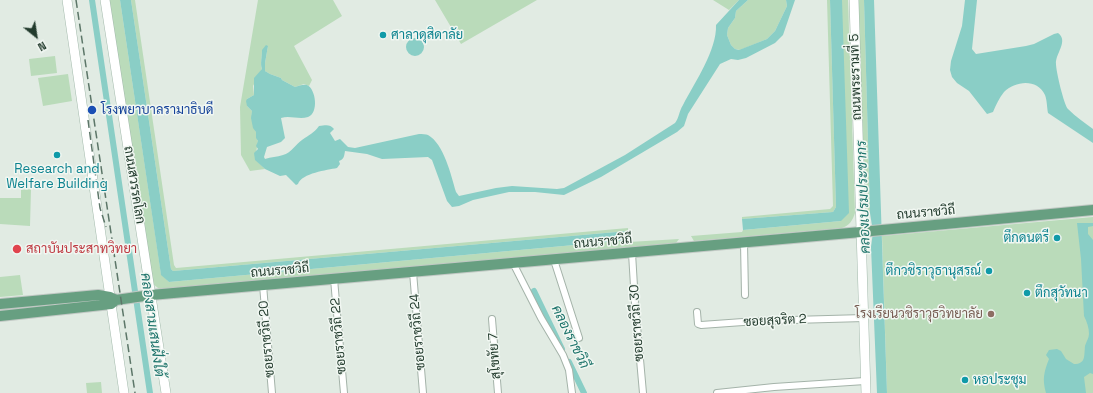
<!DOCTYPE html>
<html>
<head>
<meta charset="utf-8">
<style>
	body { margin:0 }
	#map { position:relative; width:1093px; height:393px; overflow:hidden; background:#e1ebe3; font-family:"Space Grotesk",sans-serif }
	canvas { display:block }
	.north { position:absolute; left:16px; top:16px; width:40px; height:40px; -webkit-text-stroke:3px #f1f7f2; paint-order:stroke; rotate:150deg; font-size:11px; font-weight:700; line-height:16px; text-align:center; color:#223b2d }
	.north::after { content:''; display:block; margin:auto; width:14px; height:18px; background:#223b2d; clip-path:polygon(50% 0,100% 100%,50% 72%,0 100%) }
</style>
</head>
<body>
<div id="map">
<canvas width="1093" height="393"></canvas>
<div class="north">N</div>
</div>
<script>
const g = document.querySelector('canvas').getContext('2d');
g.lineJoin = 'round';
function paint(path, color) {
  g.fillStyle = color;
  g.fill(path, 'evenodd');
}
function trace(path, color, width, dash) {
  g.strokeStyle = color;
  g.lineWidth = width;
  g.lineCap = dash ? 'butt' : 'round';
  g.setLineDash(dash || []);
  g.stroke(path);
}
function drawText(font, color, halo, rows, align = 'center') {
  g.font = font + ' "Space Grotesk",Sarabun,sans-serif';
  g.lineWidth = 3;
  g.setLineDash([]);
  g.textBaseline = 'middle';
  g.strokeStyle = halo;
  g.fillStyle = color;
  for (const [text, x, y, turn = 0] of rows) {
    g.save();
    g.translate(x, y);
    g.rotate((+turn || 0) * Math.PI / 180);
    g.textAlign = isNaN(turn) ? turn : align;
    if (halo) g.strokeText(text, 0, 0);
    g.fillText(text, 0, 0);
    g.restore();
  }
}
paint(new Path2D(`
	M109 0H120L161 274 169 282 629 240V242L679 239 676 243 163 290 158 288 153 284Z
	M131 0H135L174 265 176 268 628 228V231L173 271 171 269Z
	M258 0H333L342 16 294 46 312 80 309 86 304 84 295 87 282 80 281 78 270 74 265 71V63L268 46 262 51C262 57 260 65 262 69L253 86 254 95 247 99V106L252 111C251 119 254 124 256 132 257 136 256 137 258 141L255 159 265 169 250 171 241 155 240 107Z
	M435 0H537L461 44Z
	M713 0H739L729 10Z
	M748 0H786L787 6 775 31 767 39 740 50 735 49 731 45 727 35 728 28 735 18 736 11Z
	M827 0H830L836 207 833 212 742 219V217L830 209 833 206Z
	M842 0H848L855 213C853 220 849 226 842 228L694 241 691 236 742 232 743 230 841 221Z
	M858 0H864L870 213H867L865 205Z
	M55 56 57 73 31 76 29 59Z
	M68 74 72 101 43 106 38 78Z
	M31 189 30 226 0 224V198H21V190Z
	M1093 217V393H887L882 236Z
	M20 275 23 295 0 297V277Z
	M101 382 102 393H87L86 383Z`), '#badbba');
paint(new Path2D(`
	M120 0H131L171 269 173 271 628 231 629 240 169 282 161 275Z
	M739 0H748L736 11 735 18 728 28 727 35 731 45 735 49 739 50 767 39 775 31 787 6 786 0H795L783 35 775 43 746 58 738 60 731 59 720 64 688 114 684 126 677 132 601 177 564 195 535 192H509L473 200 459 206 452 207 447 201 432 160 428 157 382 159 367 154 345 151C344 157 344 159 339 161L340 164 337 168C327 170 302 173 298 184L296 185 286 175 280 176 265 169 255 160 254 153 258 149 256 146 258 141 256 138V132L253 128 251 118 252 111 247 106 246 101 247 99 254 95V78L262 69C260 64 262 57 262 50L266 45 268 46 265 63V71L270 74 281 78 282 80 295 87C299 86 303 84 307 85 316 89 319 113 308 117 299 120 290 115 281 118L285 138 281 142 267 147 264 157 265 159C271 157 277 157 283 155 291 153 296 144 302 140 310 134 313 134 319 126 326 125 330 124 334 129L330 133 335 141 340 139 348 147 355 148 419 134C422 134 426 134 428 135 444 144 451 175 456 192L459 196 496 188 512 186 557 189 564 188 625 155 675 123C679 118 679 111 683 105 695 82 717 50 716 25Z
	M830 0H842L849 213 841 221 743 230 742 219 833 212 836 207Z
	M864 0H874L887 393H877L871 247 873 232 870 213Z
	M965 0H977L972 49 976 54 1026 46 1034 44 1054 34 1058 33C1069 41 1055 54 1056 64 1056 71 1064 105 1068 109 1076 117 1085 123 1093 129V143L1048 113C1047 108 1047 100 1045 95 1037 78 1015 81 1004 92 999 98 996 105 993 112L987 114 969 91 957 83 952 77 950 70 951 61 962 26Z
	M406 47a9 9 0 1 1 18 0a9 9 0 1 1-18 0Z
	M1077 223H1093V226L1088 227V234L1093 240V374L1090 373 1084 377 1086 393H1046C1042 379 1044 372 1049 359L1046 355 1049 350 1057 349 1061 351 1066 359 1074 364C1086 364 1084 356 1085 346 1086 342 1089 338 1089 334 1089 328 1087 322 1084 316L1081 259Z`), '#8acec6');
trace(new Path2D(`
	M92 0 150 393
	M534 291 562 349
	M569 362 584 393`), '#8acec6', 6);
const street = new Path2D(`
	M744 243 745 295
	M632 253 635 303 643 393
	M554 260 579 338
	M513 263 541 318 563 355 569 370 572 393
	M413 272 423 393
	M334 279 344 393
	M263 285 272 393
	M697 312 698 324 701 325 757 321 864 318
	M492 319 498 393
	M717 393 774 387 865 381`);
const secondary = new Path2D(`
	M67 0 110 297
	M105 0 166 393
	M854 0 866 393
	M111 304 124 393`);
const primary = new Path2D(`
	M0 304 98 295 110 297 116 300
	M0 316 111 304 116 300 151 295 861 232 1093 210`);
trace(street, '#a4b3a9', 8);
trace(secondary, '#a2b9ab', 10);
trace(primary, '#c1c8c4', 12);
trace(street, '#fff', 6);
trace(secondary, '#fff', 9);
trace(primary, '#679f81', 10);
trace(new Path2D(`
	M76 0 135 393
	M88 120 100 208 106 227`), '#5c7668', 1.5, [8, 4]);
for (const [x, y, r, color] of [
	[383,35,4,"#0f9aa8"],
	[92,110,5,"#1a4fb4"],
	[57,155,4,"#0f9aa8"],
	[1057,238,4,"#0f9aa8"],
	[17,249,5,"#e0444e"],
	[989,271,4,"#0f9aa8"],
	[1027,293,4,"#0f9aa8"],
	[991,314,4,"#8d6e63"],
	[965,380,4,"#0f9aa8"]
]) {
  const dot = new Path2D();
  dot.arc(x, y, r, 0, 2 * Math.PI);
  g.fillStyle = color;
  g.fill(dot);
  trace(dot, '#f1f7f2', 1.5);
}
drawText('13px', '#0d838f', '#f1f7f2', [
	["ศาลาดุสิดาลัย",391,35],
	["Research and",57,169,"center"],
	["Welfare Building",57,184,"center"],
	["ตึกดนตรี",1049,238,"right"],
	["ตึกวชิราวุธานุสรณ์",981,271,"right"],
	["ตึกสุวัทนา",1035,293],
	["หอประชุม",973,380]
], 'left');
drawText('13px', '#223b2d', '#f1f7f2', [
	["ถนนพระรามที่ 5",856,77,-92],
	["ถนนสวรรคโลก",134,185,81],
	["ถนนราชวิถี",926,213,-5],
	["ถนนราชวิถี",603,242,-5],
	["ถนนราชวิถี",280,271,-5],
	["ซอยสุจริต 2",775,321,-3],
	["ซอยราชวิถี 30",637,323,-94],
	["ซอยราชวิถี 24",418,332,-95],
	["ซอยราชวิถี 22",339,336,-95],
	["ซอยราชวิถี 20",267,339,-95],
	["สุโขทัย 7",495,356,-94]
]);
drawText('13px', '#164399', '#f1f7f2', [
	["โรงพยาบาลรามาธิบดี",101,110]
], 'left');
drawText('13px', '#be3a42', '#f1f7f2', [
	["สถาบันประสาทวิทยา",26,249]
], 'left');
drawText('13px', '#785e54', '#f1f7f2', [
	["โรงเรียนวชิราวุธวิทยาลัย",983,314]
], 'right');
drawText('italic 14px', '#1e746b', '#f1f7f2', [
	["คลองเปรมประชากร",864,197,-92],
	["คลองสามเสนฝั่งใต้",152,325,82],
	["คลองราชวิถี",570,337,64]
]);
</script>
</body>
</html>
